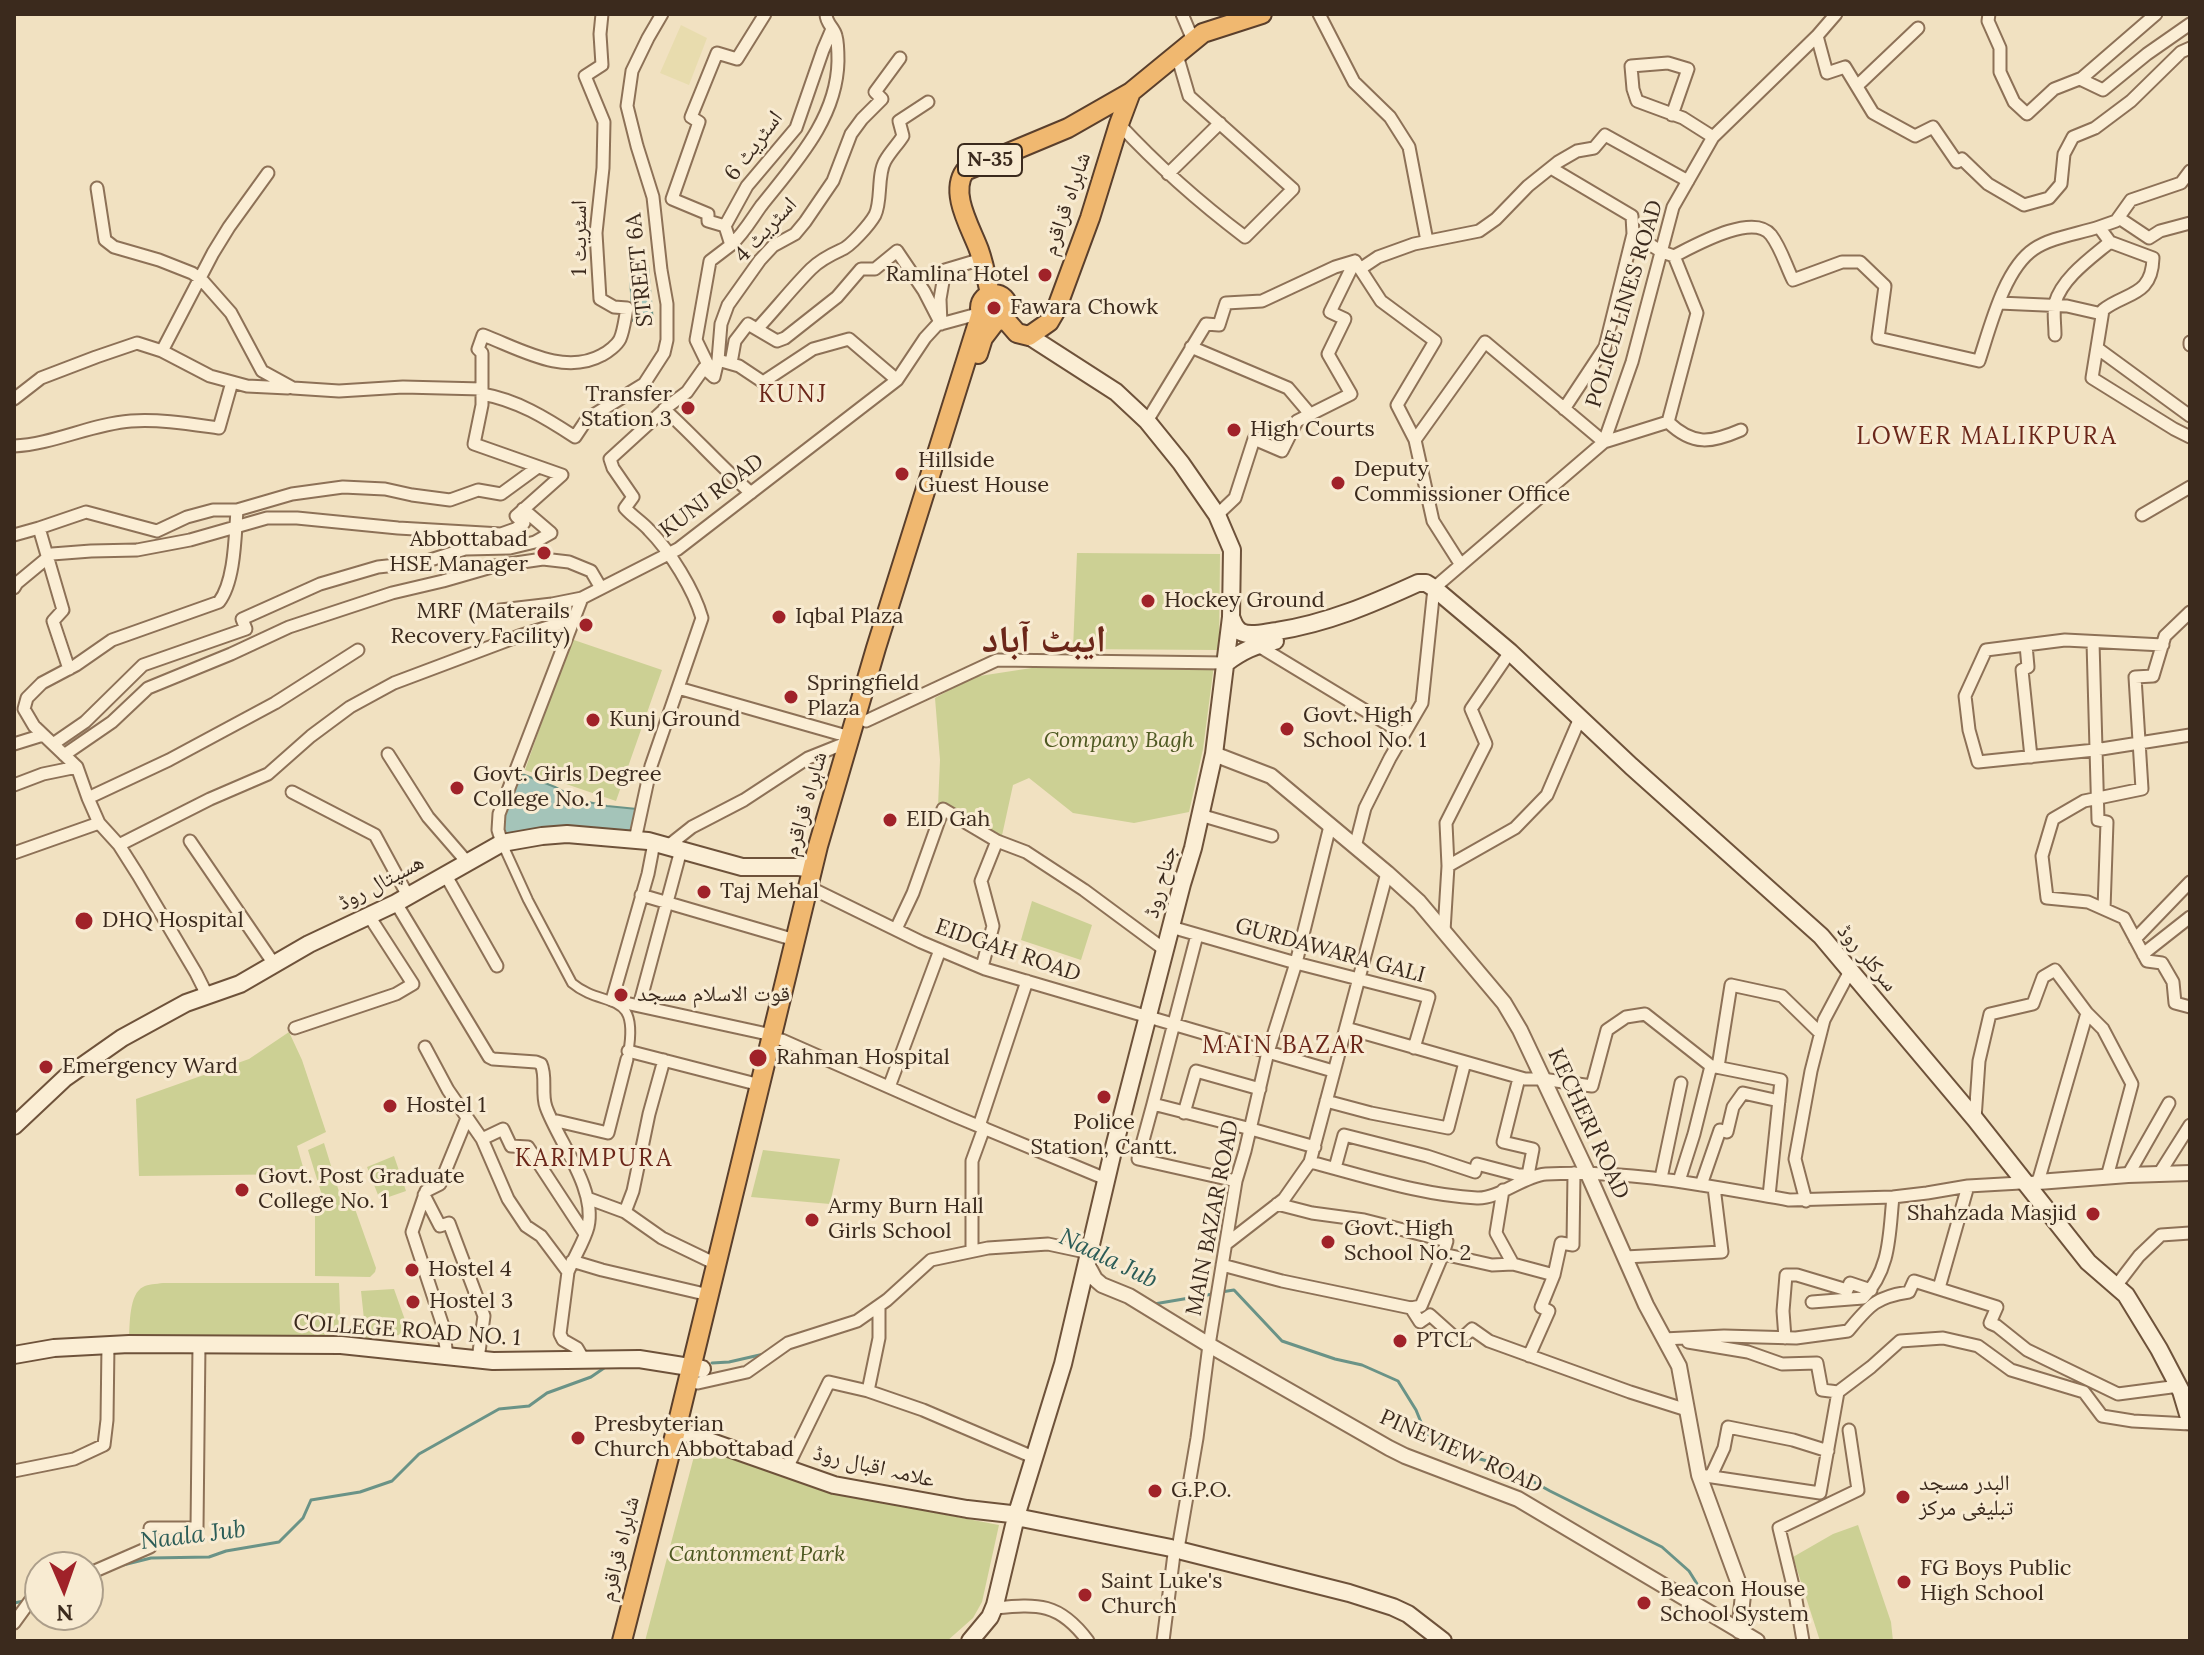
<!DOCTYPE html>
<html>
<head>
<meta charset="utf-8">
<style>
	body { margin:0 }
	#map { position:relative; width:2204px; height:1655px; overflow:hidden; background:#f1e1c1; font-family:Lora,serif }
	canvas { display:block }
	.frame { position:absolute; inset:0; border:16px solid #3b2a1d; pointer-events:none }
	.north { position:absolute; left:24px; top:1551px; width:80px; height:80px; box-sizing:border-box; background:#f8ebd2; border:2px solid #ac9e8a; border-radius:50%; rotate:178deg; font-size:22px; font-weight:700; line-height:32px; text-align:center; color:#3b2a1d }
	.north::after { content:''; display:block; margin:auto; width:28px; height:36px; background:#a02229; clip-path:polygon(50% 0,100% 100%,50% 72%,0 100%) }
</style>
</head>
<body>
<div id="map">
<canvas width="2204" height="1655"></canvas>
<div class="frame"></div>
<div class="north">N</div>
</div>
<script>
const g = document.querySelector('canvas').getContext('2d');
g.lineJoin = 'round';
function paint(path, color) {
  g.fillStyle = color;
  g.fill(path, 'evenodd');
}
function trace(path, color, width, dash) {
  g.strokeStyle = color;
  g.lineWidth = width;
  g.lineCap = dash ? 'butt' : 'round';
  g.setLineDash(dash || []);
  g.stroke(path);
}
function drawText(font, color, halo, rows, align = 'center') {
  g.font = font + ' Lora,"Noto Naskh Arabic",serif';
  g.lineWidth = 6;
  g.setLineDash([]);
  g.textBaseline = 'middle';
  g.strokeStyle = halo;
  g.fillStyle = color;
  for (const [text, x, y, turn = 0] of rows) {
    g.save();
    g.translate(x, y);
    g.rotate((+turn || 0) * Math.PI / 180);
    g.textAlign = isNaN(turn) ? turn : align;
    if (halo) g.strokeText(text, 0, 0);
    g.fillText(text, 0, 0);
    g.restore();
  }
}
paint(new Path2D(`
	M681 25 707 38 689 85 660 73Z`), '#e8dcae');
paint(new Path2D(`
	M1077 553 1220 554 1219 650 1073 649Z
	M571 639 662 670 616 801 525 770Z
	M1064 663 1214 665 1203 749 1189 812 1134 823 1073 813 1029 778 1013 785 1001 840 938 806 940 760 935 698 973 677Z
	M1032 901 1092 925 1081 960 1021 940Z
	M289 1032 302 1060 326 1132 297 1146 305 1174 139 1176 136 1099 249 1059Z
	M324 1143 340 1195 349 1192 376 1268 375 1272 370 1277 315 1276V1206L324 1202 308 1150Z
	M763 1150 840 1159 830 1204 751 1197Z
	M394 1156 406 1191 380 1200 367 1167Z
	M163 1283H339L341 1337 129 1338C130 1324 129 1294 143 1287 148 1284 156 1284 163 1283Z
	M394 1289 410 1334 366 1338 361 1291Z
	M697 1445 832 1493 999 1525 982 1602 973 1618 947 1641H645Z
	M1858 1525 1891 1622 1893 1641H1820L1793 1557 1833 1534Z`), '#ccd094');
const water = new Path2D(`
	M629 265 648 266 653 322 633 321Z
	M517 772 555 787 579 800 607 806 637 809 633 836 505 841 502 815Z`);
paint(water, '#a4c4b9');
trace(water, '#6a9387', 2);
trace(new Path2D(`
	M1221 1292 1234 1290 1282 1341 1335 1359 1362 1365 1398 1381 1416 1410 1425 1432 1448 1450 1505 1466 1550 1491 1662 1547 1689 1571 1699 1587
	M1154 1304 1213 1294
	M712 1363 729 1362 764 1354
	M123 1565 151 1558 209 1557 226 1551 279 1542 303 1518 311 1500 360 1492 392 1481 419 1454 499 1409 529 1406 547 1393 591 1377 607 1366
	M14 1603 24 1601`), '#6a9387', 3);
const pedestrian = new Path2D(`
	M502 843 528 900 572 983C604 1010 640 987 628 1054`);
const minor = new Path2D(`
	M765 14 737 59 717 53 691 117 699 122 672 199 708 214V221L725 226 747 186 796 128 823 50 832 29
	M1182 14 1193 40
	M1319 14 1354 82 1390 117 1409 147 1427 241
	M1989 14 1988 21 2000 48V72L2014 102 2027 114 2054 89 2082 78 2156 14
	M1817 36 1827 73 1845 67 1873 113 1915 136 1933 127 1957 162 1962 159 1988 184 2024 205 2049 198 2061 184 2064 154 2073 137 2095 128 2131 101 2181 52 2190 48
	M2080 79 2103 90 2147 54 2190 24
	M1857 86 1918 28
	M1672 115 1688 69 1668 63 1631 66 1633 89 1637 101 1683 118 1713 137
	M1119 124C1158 166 1200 203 1245 237L1293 189 1189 96 1177 55
	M1551 168 1632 216 1633 234 1662 252 1674 256C1694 246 1753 212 1771 235 1781 248 1786 266 1793 280L1842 262H1860L1885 286 1878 338 1979 361C1990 328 2004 269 2034 249 2052 237 2078 234 2099 227
	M2190 171 2181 183 2131 200 2116 221 2099 227 2110 242 2153 258C2152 297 2126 292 2103 310L2092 378 2174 429 2190 437
	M1168 174 1220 123
	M97 188 105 240 114 247 159 260 192 273 201 279 231 313 262 371 293 388 339 391 403 387 482 389
	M2119 218 2149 238 2160 231 2190 223
	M725 226 731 245C744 233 751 220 761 206 795 163 837 119 838 61 838 53 838 43 836 36 834 27 826 24 826 14
	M1360 269 1378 257 1414 244 1479 231 1496 219 1528 186 1558 162 1577 151 1594 148 1605 135 1688 181
	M1999 303 2067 306 2102 314
	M757 329C775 310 792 288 811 269 820 260 830 255 841 250 850 247 870 224 875 215 882 201 877 175 885 161 890 152 898 144 903 136L899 121 928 102
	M2055 335C2055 324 2053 313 2055 303 2062 278 2091 258 2110 242
	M2190 342V345
	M1191 347 1288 388 1310 414
	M2097 348 2190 416
	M162 351 210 376 247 386 288 388
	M718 360 721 324 728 305 760 260 773 246 795 234 805 222 833 181 851 134 862 119 882 99 875 92 900 58
	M731 363 735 341 748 324 777 341 785 338 837 297 861 269H875L897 251 924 291 941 324 940 299 945 270 982 259
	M712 373 696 340 710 261 731 245
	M482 394C517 400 546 418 575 437L587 419 644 384 664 353 667 340V304L661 270 653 197 637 146 627 106 632 71 648 38 662 14
	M14 399 41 378 96 357 137 343 162 351 213 253 229 227 268 173
	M664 409C694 436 720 466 751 493
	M1564 409 1605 347 1633 234
	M1147 421 1206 324 1219 325 1226 303 1262 301 1335 267 1355 261 1381 301 1435 341 1397 405 1415 440 1433 521 1461 565
	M1668 422 1697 313 1674 256
	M1668 422C1693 446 1711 443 1741 430
	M1415 440 1485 342 1604 442 1668 422
	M14 446C54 444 91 424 131 421 160 419 190 424 219 428L232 382
	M523 509 551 533 535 542 510 548 501 534 515 529 524 523 516 516 562 475 474 444 482 405V353L478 349 483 335C520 349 564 376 602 355 608 352 617 345 620 339 624 330 625 318 627 308L614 307 600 299 596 233 603 168 604 122 585 76 602 65 600 34 602 14
	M1217 515 1235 498 1254 439 1282 451 1297 421 1351 394 1328 354 1345 319 1330 312 1355 261
	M2142 515 2190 487
	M39 528 86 512 157 531 187 517 213 510H237
	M14 535 39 528 63 610 53 621 69 669
	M14 588 17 583 52 554 91 551 137 550 190 540 267 518H297L398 528 501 534
	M492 611 552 604 582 598
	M2190 612 2165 636 2153 676 2135 677 2142 789 2084 801 2053 819 2042 856 2047 898 2088 902 2124 918 2147 961 2162 963 2173 982 2175 1003 2190 1007
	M2093 642 2098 820 2107 822 2104 909
	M1257 645 1404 734
	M2026 645 2028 667 2022 670 2031 757
	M2163 645 2065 640 1986 650 1965 696 1969 730 1978 762 2095 750 2190 735
	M678 688 850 737
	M866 721 997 660 1226 663
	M14 744 43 735
	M53 744 85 722 143 665 246 629 242 619 320 584 378 567 424 562 465 549 510 548
	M388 754 428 817 467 862
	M64 755 112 722 148 688 231 654 289 627 392 593 443 581 495 566 543 559 569 562 591 571 601 588
	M14 785 43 774 77 767
	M292 792 375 835 408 896
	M88 798 169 760 275 703 358 650
	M1200 815 1272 836
	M1330 826 1296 963 1268 1052 1333 1071
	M635 840 651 766 702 618C694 590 670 551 649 530 642 522 633 517 625 508L633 497 613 468 610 459 667 407 687 392 704 368 714 377 718 360 739 366 763 382 813 349 849 339 897 380
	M190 841 274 964
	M997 841 1026 852 1084 890 1165 950
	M502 843 498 830 499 814 582 598 678 549 897 380 925 338 937 325 981 313
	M654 843 648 874 612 1000 639 1006 681 850
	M119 845 210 799 268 774 311 736 350 707 394 683 519 636 574 619
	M668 846 692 827 744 800 808 758 848 742
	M1355 847 1365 808 1390 758 1422 703 1434 588 1604 442 1632 362 1673 207 1713 137 1817 36 1836 14
	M14 853 99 823
	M1448 866 1446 823 1486 744 1471 709 1510 652
	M445 874 497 966
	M817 891 921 942 985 969 1268 1052 1245 1151 1236 1181 1209 1345 1197 1438 1179 1543
	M641 895 795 940
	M396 903 489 1057 493 1059 536 1062 541 1064C547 1077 541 1093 546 1107 558 1141 597 1189 588 1227 584 1242 574 1257 568 1272
	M1171 927 1296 963 1429 997 1414 1048
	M896 929 913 893 943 809 997 841 981 881 993 926 982 967
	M1444 931 1448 866 1515 828 1547 795 1580 718
	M2135 939 2190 882
	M2143 954 2190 917
	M207 995 196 973 138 875 119 845 99 823 88 798 77 767 34 726 24 709 27 698 42 683 76 665 112 640 219 602C235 581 235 536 237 510L292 494 343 487 385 489 412 495 450 500 478 490 501 494 538 467
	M639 1006 772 1035
	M295 1028 396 994 413 984 369 916
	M1346 1028 1525 1079H1542L1592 1086 1607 1030 1626 1017 1645 1014 1711 1066 1781 1080 1769 1196
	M782 1040 952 1115 1106 1179
	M425 1047 448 1090 482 1139 508 1199 526 1226 541 1236 568 1272 560 1334 563 1340 577 1348 584 1360
	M628 1051 760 1085
	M1718 1067 1731 985 1782 996 1820 1033
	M1519 1078 1503 1142 1533 1149 1528 1175
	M889 1087 940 950
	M1326 1101 1371 1113 1448 1128 1465 1062
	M1153 1104 1197 935
	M1184 1113 1196 1071 1260 1089
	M1975 1119 1979 1061 1990 1014 2033 1004 2043 977 2055 970 2087 1013 2103 1029 2132 1084 2107 1177
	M554 1123 557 1121 608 1133 627 1059
	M979 1126 1027 981
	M482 1139 503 1129 511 1146 528 1147 585 1234
	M1310 1162C1365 1176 1420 1195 1477 1198 1499 1199 1523 1176 1546 1174 1628 1169 1708 1186 1789 1200L1893 1197 1927 1193 1968 1186 2038 1182 2087 1013
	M1335 1168 1344 1135 1427 1156 1475 1172 1477 1164 1519 1175H1531
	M2159 1174 2190 1125
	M2128 1175 2169 1103
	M1661 1178 1681 1083
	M1236 1181 1138 1159 1153 1104 1251 1129 1315 1147
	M1679 1181 1694 1134 1711 1066
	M1701 1185 1720 1130 1727 1132 1733 1107 1743 1093 1779 1101
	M1503 1190 1496 1233 1513 1264 1554 1275
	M424 1195 440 1226 449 1223 484 1316 478 1359
	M587 1198 625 1212 662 1238 716 1264
	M1806 1201 1795 1159 1811 1071 1824 1020 1850 971
	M1277 1204 1312 1213 1364 1220 1447 1241 1443 1254
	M625 1212 633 1191 649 1114 664 1060
	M1226 1244 1284 1199 1310 1162 1387 873
	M972 1251V1161L984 1128
	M1625 1257 1722 1252 1714 1187
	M572 1261 602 1270 709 1295
	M1222 1265 1282 1281 1411 1308 1420 1322 1430 1315 1459 1341 1472 1329 1489 1341 1630 1392 1687 1410
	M2116 1286 2139 1256 2161 1235 2190 1233
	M1939 1288 1968 1186
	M1812 1302 1863 1298C1891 1269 1889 1234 1893 1197
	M1411 1308 1421 1306 1443 1254 1492 1265 1513 1264
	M1785 1338 1783 1311 1786 1275H1797L1847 1290 1850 1283 1871 1290
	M1664 1339 1724 1336 1796 1338 1848 1331C1869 1306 1875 1297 1909 1292L1914 1281 1997 1307 1990 1323 1997 1326 2027 1350 2118 1394 2179 1386
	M1688 1342 1748 1352 1782 1364 1817 1363 1822 1390 1838 1392
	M447 1356 443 1326 412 1232 426 1191 440 1184 467 1118
	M1529 1356 1549 1311 1541 1307 1554 1275 1561 1243 1573 1245 1574 1173
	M698 1383 747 1372 788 1343 857 1321 887 1300 931 1260 988 1248 1048 1244 1090 1253
	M868 1391 923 1410 1033 1457
	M787 1468 829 1382 868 1391 879 1338V1306
	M14 1471 74 1459 104 1445 107 1420 108 1345
	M1699 1475 1820 1493 1838 1392 1871 1367 1900 1341 1943 1338 1978 1346 2011 1370 2084 1392 2102 1416 2133 1421 2190 1424
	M1711 1476 1724 1448 1728 1427 1793 1440 1828 1451
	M88 1574 150 1547V1528H197L199 1344
	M994 1608C1038 1604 1059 1602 1088 1641
	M14 1623 30 1601 40 1596
	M1163 1641 1174 1554
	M1803 1641 1795 1594 1779 1528 1858 1490 1849 1430`);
const tertiary = new Path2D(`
	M1214 754 1271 776 1387 873 1419 902 1504 1003 1520 1030 1588 1174 1646 1305 1679 1366 1699 1475 1743 1595 1739 1631
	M2038 1182 2128 1175 2190 1173
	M1087 1264 1095 1279 1102 1285 1129 1296 1209 1345 1389 1448 1405 1456 1518 1499 1757 1641`);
const secondary = new Path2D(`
	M1231 617C1234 623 1234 628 1241 632 1251 637 1266 632 1277 631 1328 623 1372 604 1418 583H1426L1434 588 1510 652 1631 766 1821 936 1975 1119 2088 1262 2126 1295 2159 1349 2181 1391 2190 1421
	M1226 663C1242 651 1255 645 1275 641
	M14 1126 65 1078 122 1038 186 1003 240 984 309 944 396 903 502 843 542 836 567 834 648 841 742 867H799L813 869
	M14 1355 54 1348 129 1344 341 1345 493 1361 639 1359 702 1369
	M686 1433 834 1485 967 1509 1011 1514
	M1018 1510 1063 1364 1113 1151 1182 884 1193 848 1214 754 1231 617 1232 550 1217 515 1181 463 1147 421 1116 392 1029 336
	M1021 1518 1171 1548
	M1182 1551 1349 1593 1393 1607 1408 1614 1443 1641
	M970 1641 990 1617 995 1605 1015 1521`);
const trunk = new Path2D(`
	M990 294C987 280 984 264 979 250 971 228 949 193 965 171L1068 128 1131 92 1203 33 1262 14
	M980 308a14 14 0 1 1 28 0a14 14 0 1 1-28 0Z
	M1004 318 1017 333 1029 336 1049 322 1056 310 1090 218 1119 124 1131 92
	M978 354 983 338 996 321
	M622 1641 676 1430 818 846 876 648 981 313`);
trace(pedestrian, '#8d7157', 12);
trace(minor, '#8d7157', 15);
trace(tertiary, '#8d7157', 18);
trace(secondary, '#6e523a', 20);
trace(trunk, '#5a3f2c', 22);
trace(pedestrian, '#fbeed5', 8);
trace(minor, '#fbeed5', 11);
trace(tertiary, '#fbeed5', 14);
trace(secondary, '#fbeed5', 16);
trace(trunk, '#f0b870', 18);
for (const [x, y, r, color] of [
	[1045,275,8,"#a02229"],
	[994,308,8,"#a02229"],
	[688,408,8,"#a02229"],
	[1234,430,8,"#a02229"],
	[902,474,8,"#a02229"],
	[1338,483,8,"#a02229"],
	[544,553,8,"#a02229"],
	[1148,601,8,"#a02229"],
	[779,617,8,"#a02229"],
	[586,625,8,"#a02229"],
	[791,697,8,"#a02229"],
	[593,720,8,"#a02229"],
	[1287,729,8,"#a02229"],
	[457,788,8,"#a02229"],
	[890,820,8,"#a02229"],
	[704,892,8,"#a02229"],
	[84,921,10,"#a02229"],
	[621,995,8,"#a02229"],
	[758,1058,10,"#a02229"],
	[46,1067,8,"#a02229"],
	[1104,1097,8,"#a02229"],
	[390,1106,8,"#a02229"],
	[242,1190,8,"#a02229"],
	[2093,1214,8,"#a02229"],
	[812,1220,8,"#a02229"],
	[1328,1242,8,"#a02229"],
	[412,1270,8,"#a02229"],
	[413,1302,8,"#a02229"],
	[1400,1341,8,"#a02229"],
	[578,1438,8,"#a02229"],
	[1155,1491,8,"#a02229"],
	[1903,1497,8,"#a02229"],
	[1904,1582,8,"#a02229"],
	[1085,1595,8,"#a02229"],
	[1644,1603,8,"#a02229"]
]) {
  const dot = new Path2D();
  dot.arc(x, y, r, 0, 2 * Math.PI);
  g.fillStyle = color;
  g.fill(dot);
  trace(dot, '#f8ebd2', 3);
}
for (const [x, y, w] of [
	[990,160,64]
]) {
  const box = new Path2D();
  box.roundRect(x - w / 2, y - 16, w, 32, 6);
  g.fillStyle = '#f8ebd2';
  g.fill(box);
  trace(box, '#3b2a1d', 2);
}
drawText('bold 20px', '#3b2a1d', null, [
	["N-35",990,160]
]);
drawText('22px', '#3b2a1d', '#f8ebd2', [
	["اسٹریٹ 6",754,146,-53],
	["شاہراہ قراقرم",1067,204,-71],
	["اسٹریٹ 4",766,230,-47],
	["اسٹریٹ 1",580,238,-90],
	["STREET 6A",640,270,-96],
	["POLICE LINES ROAD",1625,304,-73],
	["KUNJ ROAD",712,496,-37],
	["شاہراہ قراقرم",806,804,-74],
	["جناح روڈ",1161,882,-75],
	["ھسپتال روڈ",381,883,-28],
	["EIDGAH ROAD",1008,951,19],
	["GURDAWARA GALI",1330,951,15],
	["سرکلر روڈ",1867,958,50],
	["KECHERI ROAD",1588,1124,65],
	["MAIN BAZAR ROAD",1213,1218,-79],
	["COLLEGE ROAD NO. 1",407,1331,4],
	["PINEVIEW ROAD",1461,1452,24],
	["علامہ اقبال روڈ",874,1467,13],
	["شاہراہ قراقرم",620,1549,-76]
]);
drawText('22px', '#3b2a1d', '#f8ebd2', [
	["Ramlina Hotel",1029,275,"right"],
	["Fawara Chowk",1010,308],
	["Transfer",672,395,"right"],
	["Station 3",672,420,"right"],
	["High Courts",1250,430],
	["Hillside",918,461],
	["Guest House",918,486],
	["Deputy",1354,470],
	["Commissioner Office",1354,495],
	["Abbottabad",528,540,"right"],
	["HSE Manager",528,565,"right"],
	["Hockey Ground",1164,601],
	["MRF (Materails",570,612,"right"],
	["Recovery Facility)",570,637,"right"],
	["Iqbal Plaza",795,617],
	["Springfield",807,684],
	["Plaza",807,709],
	["Govt. High",1303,716],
	["School No. 1",1303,741],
	["Kunj Ground",609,720],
	["Govt. Girls Degree",473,775],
	["College No. 1",473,800],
	["EID Gah",906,820],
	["Taj Mehal",720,892],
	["DHQ Hospital",102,921],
	["قوت الاسلام مسجد",637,995],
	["Rahman Hospital",776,1058],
	["Emergency Ward",62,1067],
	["Hostel 1",406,1106],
	["Police",1104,1123,"center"],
	["Station, Cantt.",1104,1148,"center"],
	["Govt. Post Graduate",258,1177],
	["College No. 1",258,1202],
	["Army Burn Hall",828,1207],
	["Girls School",828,1232],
	["Shahzada Masjid",2077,1214,"right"],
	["Govt. High",1344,1229],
	["School No. 2",1344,1254],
	["Hostel 4",428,1270],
	["Hostel 3",429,1302],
	["PTCL",1416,1341],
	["Presbyterian",594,1425],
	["Church Abbottabad",594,1450],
	["البدر مسجد",1919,1484],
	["تبلیغی مرکز",1919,1509],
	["G.P.O.",1171,1491],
	["FG Boys Public",1920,1569],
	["High School",1920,1594],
	["Saint Luke's",1101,1582],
	["Church",1101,1607],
	["Beacon House",1660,1590],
	["School System",1660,1615]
], 'left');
drawText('italic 22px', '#4e5922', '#f8ebd2', [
	["Company Bagh",1119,741],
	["Cantonment Park",757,1555]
]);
g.letterSpacing = '2px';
drawText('24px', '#6b2619', '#f8ebd2', [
	["KUNJ",793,395],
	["LOWER MALIKPURA",1987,437],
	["MAIN BAZAR",1284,1046],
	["KARIMPURA",594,1159]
]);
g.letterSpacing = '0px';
drawText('italic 24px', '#2b5c57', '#f8ebd2', [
	["Naala Jub",1108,1259,26],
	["Naala Jub",193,1536,-7]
]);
drawText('bold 38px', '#6b2619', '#f8ebd2', [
	["ایبٹ آباد",1044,641]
]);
</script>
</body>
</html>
